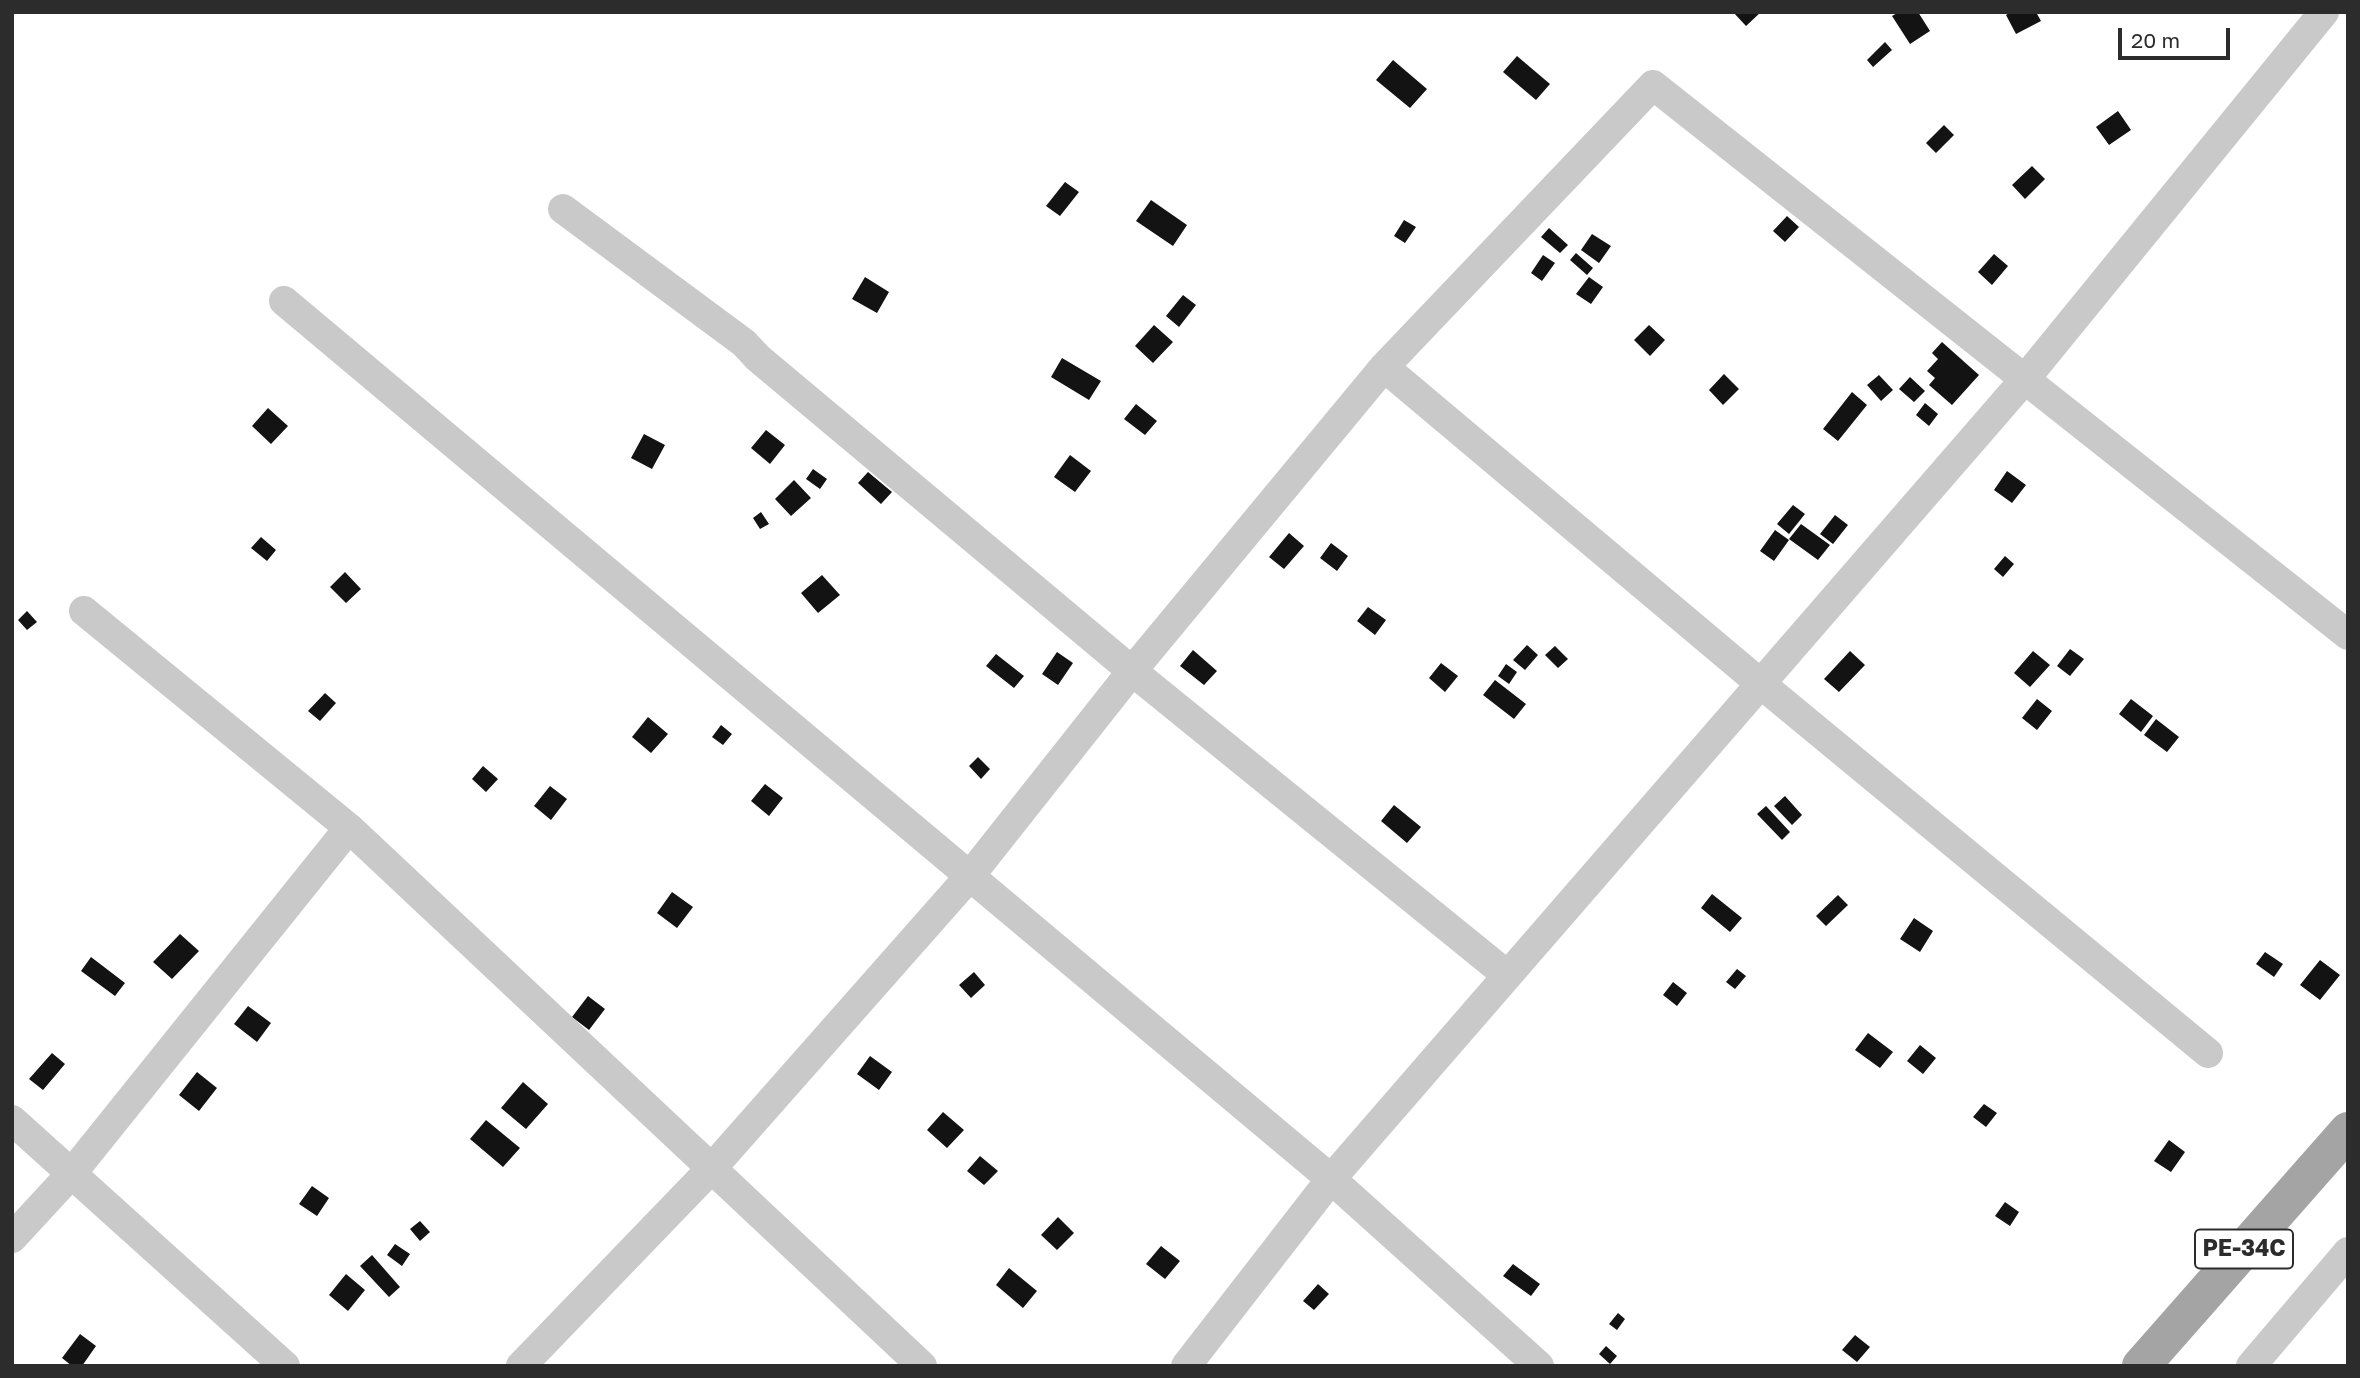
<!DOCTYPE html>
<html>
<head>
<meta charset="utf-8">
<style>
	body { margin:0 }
	#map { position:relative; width:2360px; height:1378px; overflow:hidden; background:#fff; font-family:"Golos Text",sans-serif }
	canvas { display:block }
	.frame { position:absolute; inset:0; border:14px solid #2c2c2c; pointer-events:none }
	.scale { position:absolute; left:2118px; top:28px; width:112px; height:32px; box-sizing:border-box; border:4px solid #2c2c2c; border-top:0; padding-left:9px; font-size:21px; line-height:24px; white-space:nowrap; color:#2c2c2c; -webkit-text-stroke:5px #fff; paint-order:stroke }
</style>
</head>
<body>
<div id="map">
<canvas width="2360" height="1378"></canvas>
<div class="frame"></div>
<div class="scale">20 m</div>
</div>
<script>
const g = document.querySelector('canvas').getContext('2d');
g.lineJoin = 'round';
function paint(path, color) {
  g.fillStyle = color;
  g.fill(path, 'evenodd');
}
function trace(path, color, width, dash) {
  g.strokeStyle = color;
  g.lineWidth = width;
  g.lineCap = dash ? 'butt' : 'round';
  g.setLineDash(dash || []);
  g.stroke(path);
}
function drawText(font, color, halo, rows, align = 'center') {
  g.font = font + ' "Golos Text",sans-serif';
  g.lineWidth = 7;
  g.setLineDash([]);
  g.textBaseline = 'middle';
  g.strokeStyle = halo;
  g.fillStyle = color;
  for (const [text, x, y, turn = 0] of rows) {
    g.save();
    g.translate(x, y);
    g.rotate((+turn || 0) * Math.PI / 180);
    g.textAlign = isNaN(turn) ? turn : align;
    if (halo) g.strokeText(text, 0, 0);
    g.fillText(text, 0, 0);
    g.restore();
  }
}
paint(new Path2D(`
	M1733 12H1761L1746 26Z
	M1899 12H1918L1930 31 1910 44 1892 16Z
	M2011 12H2036L2041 21 2016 34 2006 15Z
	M1885 42 1892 50 1873 67 1867 60Z
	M1517 56 1550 84 1536 100 1503 72Z
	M1393 60 1427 89 1410 108 1376 80Z
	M2118 111 2131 130 2109 145 2096 127Z
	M1944 125 1954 135 1936 153 1926 143Z
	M2032 166 2045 179 2025 199 2012 185Z
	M1065 182 1079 192 1060 216 1046 206Z
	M1151 200 1187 225 1173 246 1136 221Z
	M1787 216 1799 227 1785 242 1773 231Z
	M1404 220 1416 227 1405 243 1394 236Z
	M1549 228 1568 245 1560 253 1541 237Z
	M1592 234 1611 246 1599 263 1581 250Z
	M1576 253 1593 268 1587 275 1570 260Z
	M1994 254 2008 266 1992 285 1978 272Z
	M1543 255 1555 263 1542 281 1531 273Z
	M865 277 889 292 877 313 852 299Z
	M1589 277 1603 287 1591 304 1576 294Z
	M1183 295 1196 305 1179 327 1166 316Z
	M1154 325 1173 342 1153 363 1135 346Z
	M1649 325 1665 340 1650 356 1634 340Z
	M1942 342 1979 375 1952 405 1929 385 1935 378 1927 371 1938 359 1932 353Z
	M1062 358 1101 381 1089 400 1051 377Z
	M1724 374 1739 389 1723 405 1709 390Z
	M1879 375 1893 390 1881 401 1867 385Z
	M1910 377 1925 391 1914 402 1899 389Z
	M1852 392 1867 405 1838 441 1823 429Z
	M1925 403 1938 414 1929 426 1916 415Z
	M1136 404 1157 421 1145 435 1124 419Z
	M268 408 288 426 271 444 252 426Z
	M766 430 785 445 770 464 751 448Z
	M644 434 665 445 652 469 631 458Z
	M1070 455 1091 471 1075 492 1054 477Z
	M813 469 827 479 820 489 806 479Z
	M2007 471 2026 485 2012 503 1994 490Z
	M868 472 892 492 881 504 858 483Z
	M794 480 811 498 791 516 775 499Z
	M1793 505 1805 514 1789 534 1777 524Z
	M761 512 769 524 760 529 753 518Z
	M1835 515 1848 525 1833 544 1820 534Z
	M1801 524 1830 545 1818 560 1789 539Z
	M1775 530 1789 540 1774 561 1760 551Z
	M1289 533 1304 546 1284 569 1269 557Z
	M261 537 276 550 267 561 251 548Z
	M1331 543 1348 556 1337 571 1320 558Z
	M2005 556 2014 564 2003 577 1994 569Z
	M345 572 361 589 346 603 330 587Z
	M822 575 840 595 818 613 801 593Z
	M1368 607 1386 620 1375 635 1357 621Z
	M27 611 37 622 27 630 18 620Z
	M1527 645 1538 655 1525 670 1513 660Z
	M1555 646 1568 659 1558 668 1545 655Z
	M2070 649 2084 659 2070 676 2057 666Z
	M1193 650 1217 671 1204 685 1180 666Z
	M1850 651 1865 665 1839 692 1824 679Z
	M2033 651 2050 665 2030 687 2014 673Z
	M1057 652 1073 663 1058 685 1042 674Z
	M996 654 1024 676 1014 688 986 666Z
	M1441 663 1458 676 1445 692 1429 678Z
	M1506 664 1517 672 1509 684 1498 676Z
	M1495 680 1526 704 1514 719 1483 695Z
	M325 693 336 703 320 721 308 711Z
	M2037 699 2052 711 2037 730 2022 718Z
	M2131 699 2153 716 2141 732 2119 714Z
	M648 717 668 734 651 753 632 737Z
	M2156 719 2179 737 2167 752 2144 735Z
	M721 725 732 734 723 745 712 737Z
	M978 757 990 769 981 779 969 766Z
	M483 766 498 779 486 792 472 779Z
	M765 784 783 798 769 816 751 801Z
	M550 786 567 799 551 820 534 806Z
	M1785 796 1802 815 1792 825 1774 806Z
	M1394 805 1421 827 1407 843 1381 821Z
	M1766 806 1790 832 1782 840 1757 814Z
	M672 892 693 907 677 928 657 913Z
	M1712 894 1742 918 1730 932 1701 908Z
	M1838 895 1848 905 1826 926 1816 916Z
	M1914 918 1933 931 1920 952 1900 939Z
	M180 934 199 951 172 979 153 962Z
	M2265 952 2283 964 2274 977 2256 964Z
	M91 957 125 983 115 996 81 971Z
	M2320 960 2340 975 2320 1000 2300 985Z
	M1737 969 1746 976 1735 989 1726 982Z
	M974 972 985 985 971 998 959 985Z
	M1673 982 1687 993 1677 1006 1663 995Z
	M588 996 605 1009 589 1030 572 1017Z
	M248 1006 271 1023 257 1042 234 1024Z
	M1868 1033 1893 1052 1880 1068 1855 1050Z
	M1920 1045 1936 1058 1923 1074 1907 1061Z
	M52 1053 65 1064 43 1090 29 1079Z
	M870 1056 892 1072 879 1090 857 1074Z
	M197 1072 217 1088 199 1111 179 1095Z
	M523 1082 548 1104 526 1129 501 1108Z
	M1984 1104 1997 1113 1986 1127 1973 1117Z
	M943 1112 964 1130 947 1148 927 1130Z
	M486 1120 520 1148 503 1167 470 1139Z
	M2169 1140 2185 1152 2171 1172 2154 1161Z
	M980 1156 998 1171 984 1185 967 1171Z
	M312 1186 329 1198 317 1216 299 1204Z
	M2005 1202 2019 1212 2010 1226 1995 1216Z
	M1058 1217 1074 1233 1057 1250 1041 1235Z
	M420 1221 430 1232 420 1241 410 1229Z
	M395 1244 410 1254 402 1266 387 1255Z
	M1161 1246 1180 1261 1165 1279 1146 1264Z
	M372 1255 400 1287 389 1297 360 1266Z
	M1513 1264 1540 1284 1531 1296 1503 1276Z
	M1009 1268 1037 1291 1023 1308 996 1285Z
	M346 1274 365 1290 348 1311 329 1295Z
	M1318 1284 1329 1294 1314 1310 1303 1301Z
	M1618 1313 1625 1319 1617 1330 1609 1324Z
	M80 1334 96 1346 82 1366H72L62 1358Z
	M1855 1335 1870 1347 1857 1362 1842 1350Z
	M1606 1346 1617 1356 1610 1364 1599 1354Z`), '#131313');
trace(new Path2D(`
	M563 209 744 343 758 358 1132 671 1507 975
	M284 301 1331 1179 1539 1366
	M1384 367 1761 684 2208 1053
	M84 611 349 828 922 1366
	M12 1120 285 1366
	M12 1238 72 1173 349 828
	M521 1366 712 1168 969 877 1132 671 1384 367 1653 85 2348 635
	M1186 1366 1331 1179 2025 379 2324 12
	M2251 1366 2348 1252`), '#c9c9c9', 30);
trace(new Path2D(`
	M2141 1366 2348 1131`), '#a4a4a4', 38);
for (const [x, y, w] of [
	[2244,1249,98]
]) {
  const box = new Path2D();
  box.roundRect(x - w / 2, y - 19.5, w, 39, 5);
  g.fillStyle = '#fff';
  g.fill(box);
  trace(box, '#2c2c2c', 2);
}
drawText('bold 23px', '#2c2c2c', null, [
	["PE-34C",2244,1249]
]);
</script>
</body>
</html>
